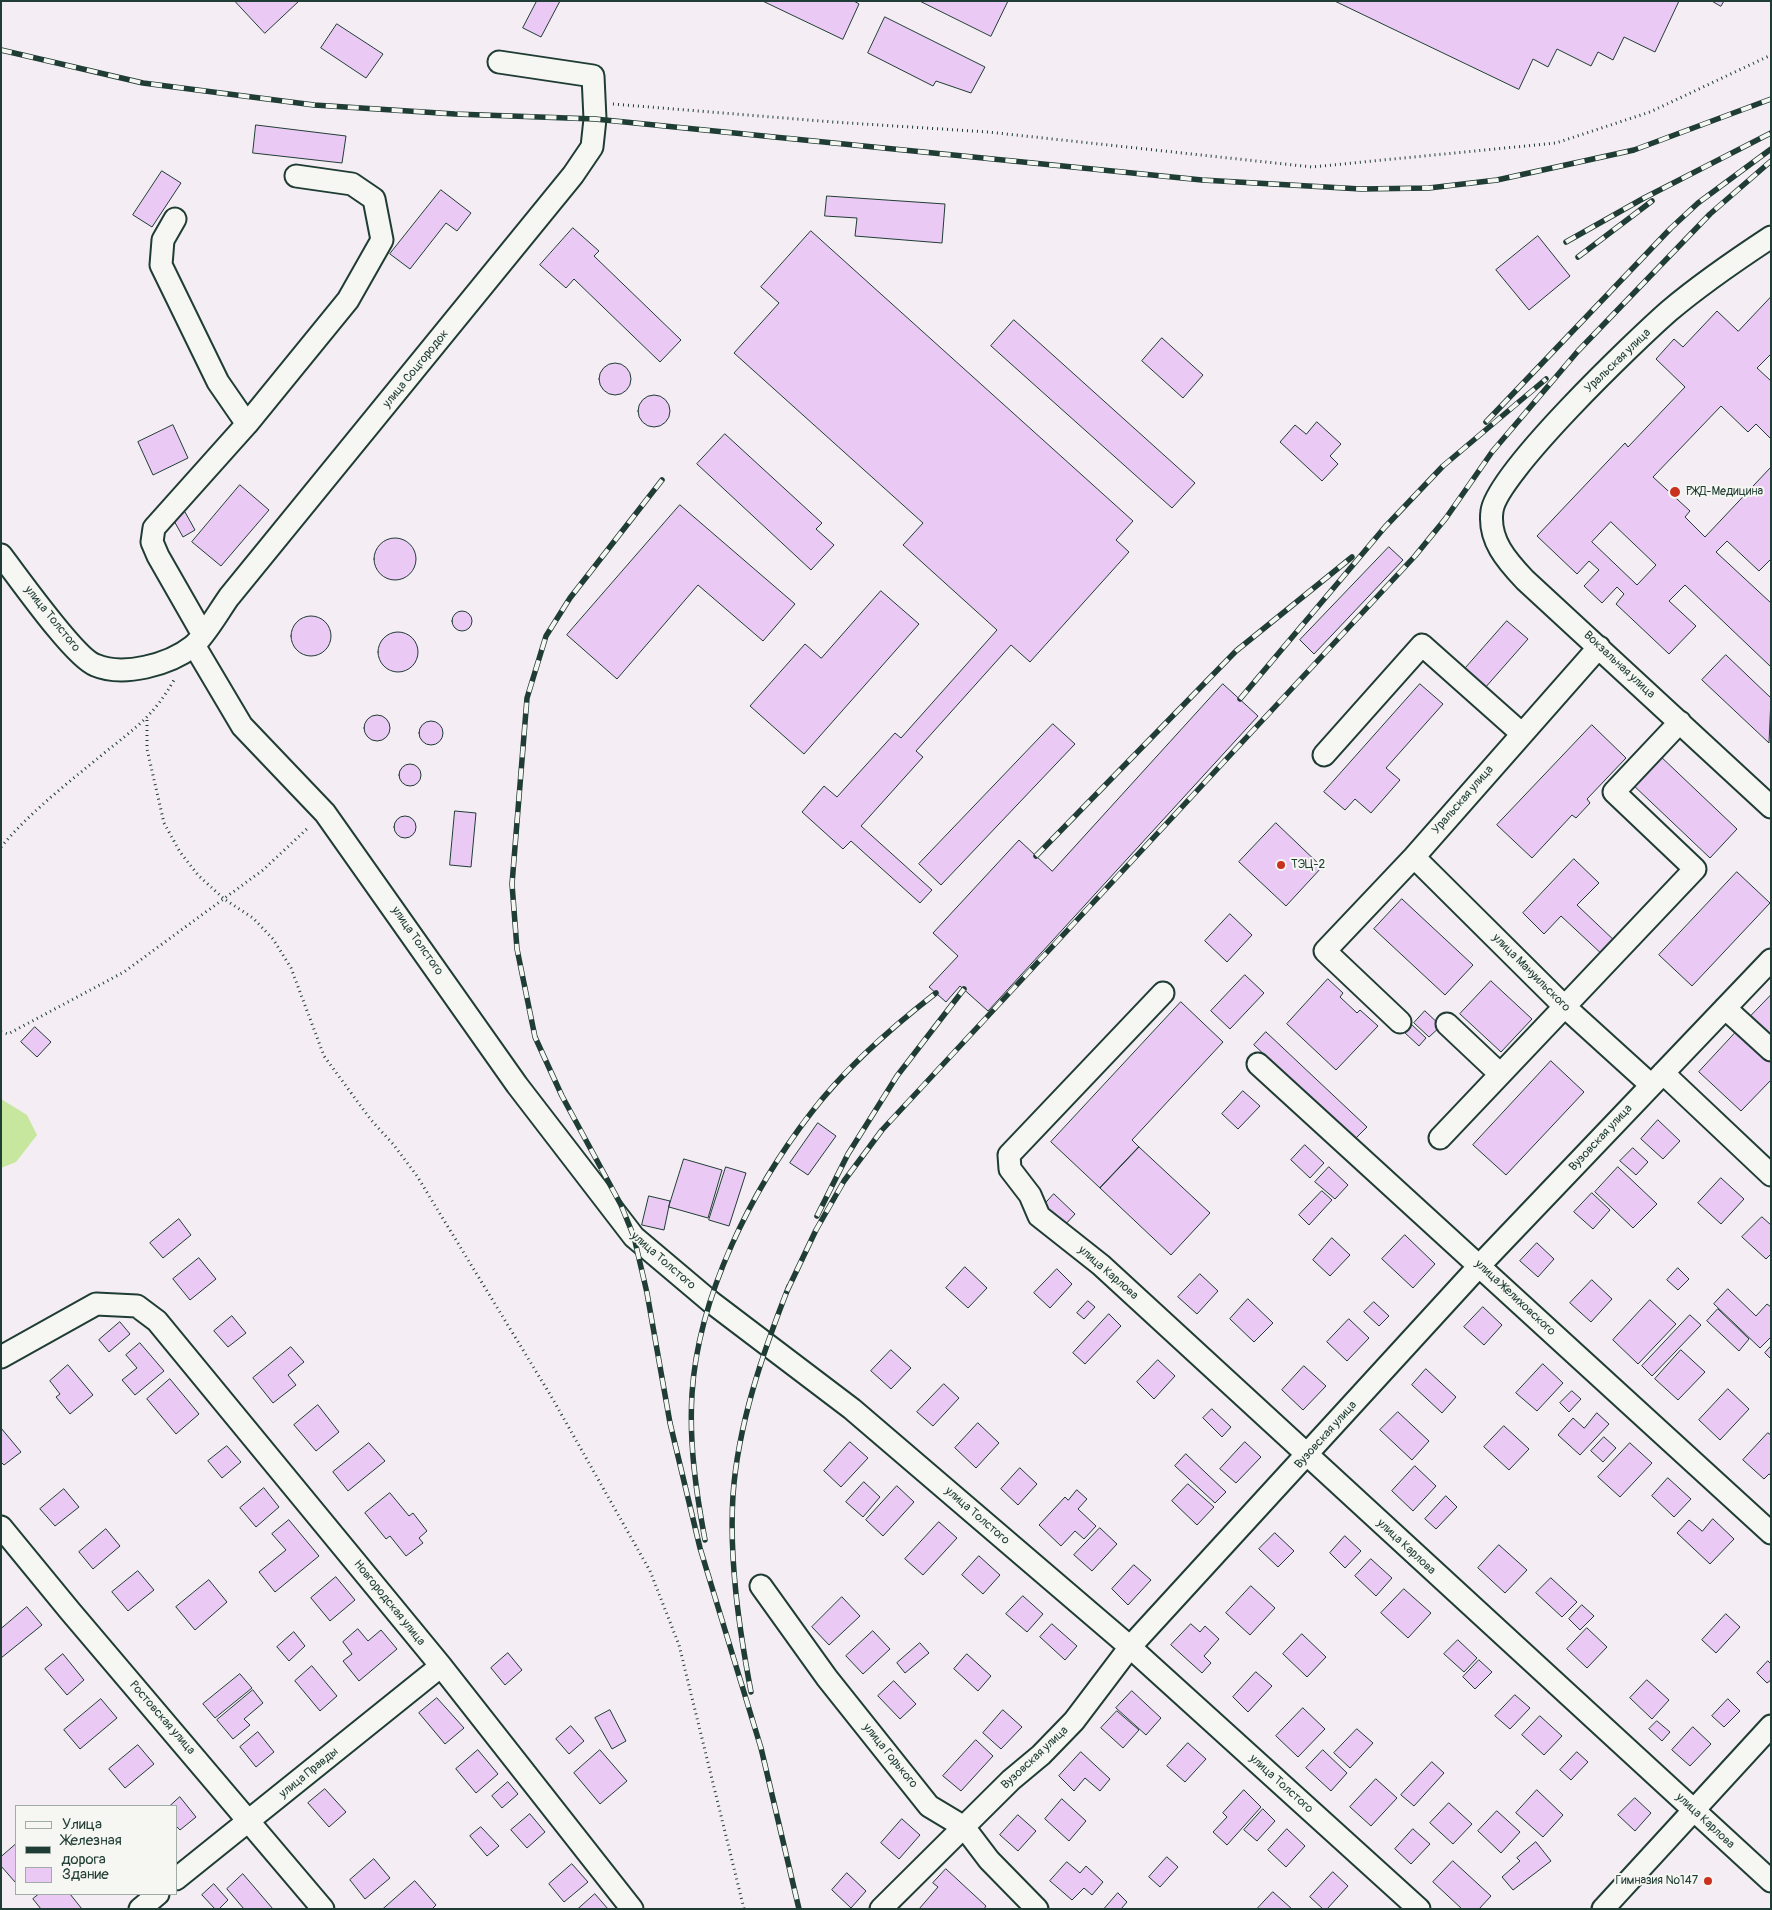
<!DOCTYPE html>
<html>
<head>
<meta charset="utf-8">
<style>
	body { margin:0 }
	#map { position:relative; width:1772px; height:1910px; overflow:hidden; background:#f4edf3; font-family:Pangolin,sans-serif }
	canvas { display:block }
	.frame { position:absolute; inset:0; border:2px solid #1f3d34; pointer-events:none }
	.legend { position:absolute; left:15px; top:1805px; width:162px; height:90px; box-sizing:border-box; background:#f6f6f2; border:1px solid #a0aca6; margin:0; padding:6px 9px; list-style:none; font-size:15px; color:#1f3d34 }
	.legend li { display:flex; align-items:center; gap:10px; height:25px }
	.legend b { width:25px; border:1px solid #a0aca6 }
</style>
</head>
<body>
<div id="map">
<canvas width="1772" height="1910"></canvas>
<div class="frame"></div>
<ul class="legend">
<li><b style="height:6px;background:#f6f6f2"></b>Улица</li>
<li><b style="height:6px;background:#1f3d34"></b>Железная дорога</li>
<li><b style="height:14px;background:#ebc9f5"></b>Здание</li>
</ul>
</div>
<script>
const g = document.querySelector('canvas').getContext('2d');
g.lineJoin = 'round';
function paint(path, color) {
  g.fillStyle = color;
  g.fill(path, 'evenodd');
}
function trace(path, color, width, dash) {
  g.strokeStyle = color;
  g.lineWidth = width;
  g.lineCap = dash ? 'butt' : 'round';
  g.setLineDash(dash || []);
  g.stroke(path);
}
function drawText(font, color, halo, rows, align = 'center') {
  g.font = font + ' Pangolin,sans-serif';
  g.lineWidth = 4;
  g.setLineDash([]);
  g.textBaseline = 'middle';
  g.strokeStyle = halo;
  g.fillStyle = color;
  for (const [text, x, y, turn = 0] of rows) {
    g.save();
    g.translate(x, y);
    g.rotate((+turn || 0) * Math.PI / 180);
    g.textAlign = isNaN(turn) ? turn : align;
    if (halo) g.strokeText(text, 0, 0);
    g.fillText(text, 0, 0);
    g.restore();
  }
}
paint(new Path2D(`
	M1 1099 27 1115 37 1135 16 1162 1 1168Z`), '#c7e69e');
const building = new Path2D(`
	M235 1H299L265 33Z
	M537 1H560L541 37 523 28Z
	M763 1H854L859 4 843 39Z
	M920 1H1008L991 36Z
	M1335 1H1679L1655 52 1624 37 1613 60 1598 52 1591 66 1557 49 1548 67 1533 59 1519 89Z
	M1712 1H1724L1721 6Z
	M885 17 985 67 971 93 936 81 933 86 868 53Z
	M337 24 383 54 366 78 321 48Z
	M256 125 346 136 342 163 253 153Z
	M162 171 181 183 152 227 133 215Z
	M441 190 471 213 457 231 446 223 410 269 390 254Z
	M827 196 945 204 942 243 855 236 857 218 825 216Z
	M573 228 599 251 594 256 681 340 660 362 574 279 566 288 540 265Z
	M811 231 1133 521 1116 540 1129 552 1030 662 1011 645 916 751 923 757 861 826 932 890 920 903 851 841 843 849 802 812 824 786 837 797 895 733 901 738 997 630 903 545 923 523 734 353 779 303 761 287Z
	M1538 236 1570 276 1529 310 1496 270Z
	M1771 297V354L1757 368 1771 381V439L1756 424 1748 432 1721 406 1653 477 1690 511 1685 517 1705 537 1771 467V559L1759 571 1727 541 1716 552 1771 603V667L1685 585 1669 601 1696 626 1669 654 1616 604 1624 594 1617 587 1602 603 1584 586 1599 570 1589 561 1577 574 1537 536 1625 443 1628 447 1685 387 1656 359 1674 339 1683 347 1717 311 1738 331ZM1611 522 1656 565 1637 585 1592 542Z
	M1014 320 1195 483 1172 508 991 346Z
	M1162 338 1203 375 1183 398 1142 361Z
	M599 379a16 16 0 1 1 32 0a16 16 0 1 1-32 0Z
	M638 411a16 16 0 1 1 32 0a16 16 0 1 1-32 0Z
	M1317 422 1341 444 1330 456 1338 464 1322 481 1280 442 1295 425 1306 434Z
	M173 425 188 458 153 475 138 442Z
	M725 434 822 523 816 529 834 545 811 570 697 464Z
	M240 485 269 510 221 566 192 542Z
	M680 505 795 604 763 641 698 585 617 679 567 635Z
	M185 512 195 530 183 537 173 519Z
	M374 559a21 21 0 1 1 42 0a21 21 0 1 1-42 0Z
	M1389 547 1403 560 1314 654 1300 640Z
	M881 591 919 624 804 754 750 706 805 644 821 658Z
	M452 621a10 10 0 1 1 20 0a10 10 0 1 1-20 0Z
	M291 636a20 20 0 1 1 40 0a20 20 0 1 1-40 0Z
	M1507 621 1528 639 1484 689 1463 671Z
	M378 652a20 20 0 1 1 40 0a20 20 0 1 1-40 0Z
	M1726 655 1771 698 1769 743 1702 680Z
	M1223 684 1258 716 988 1011 960 986 946 1002 929 987 958 956 933 933 1019 840 1052 871Z
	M1420 684 1443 704 1386 768 1400 780 1371 813 1355 799 1345 810 1324 792Z
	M364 728a13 13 0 1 1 26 0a13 13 0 1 1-26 0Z
	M419 733a12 12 0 1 1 24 0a12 12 0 1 1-24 0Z
	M1053 724 1075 744 941 885 919 864Z
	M1592 725 1626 758 1587 799 1590 803 1576 818 1572 815 1532 858 1497 825Z
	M1658 754 1737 829 1710 858 1631 783Z
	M399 775a11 11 0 1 1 22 0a11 11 0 1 1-22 0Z
	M455 811 476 813 471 867 450 865Z
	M394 827a11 11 0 1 1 22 0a11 11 0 1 1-22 0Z
	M1276 823 1322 867 1286 906 1239 862Z
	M1574 859 1599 883 1577 905 1618 944 1605 957 1561 916 1544 934 1523 913Z
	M1737 872 1770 903 1692 986 1659 955Z
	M1402 899 1473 965 1445 995 1374 929Z
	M1230 914 1252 935 1227 962 1205 941Z
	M1245 975 1264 993 1230 1029 1211 1011Z
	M1328 979 1343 993 1340 997 1357 1013 1360 1010 1378 1026 1336 1070 1287 1024Z
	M1491 981 1532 1019 1501 1052 1460 1014Z
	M1771 995V1038L1749 1018Z
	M1181 1002 1223 1042 1132 1140 1139 1147 1100 1188 1051 1142Z
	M1425 1011 1441 1026 1429 1037 1414 1023Z
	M1411 1024 1426 1038 1419 1046 1404 1032Z
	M35 1027 51 1042 37 1057 21 1042Z
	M1737 1031 1771 1062V1080L1741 1111 1699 1072Z
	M1266 1032 1367 1127 1355 1139 1254 1045Z
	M1551 1061 1584 1092 1506 1175 1473 1145Z
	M1243 1091 1260 1106 1238 1129 1222 1114Z
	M1658 1120 1680 1141 1663 1159 1641 1139Z
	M818 1123 836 1136 808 1175 790 1163Z
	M1305 1145 1324 1163 1310 1178 1291 1160Z
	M1139 1147 1210 1213 1171 1255 1100 1188Z
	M1633 1148 1648 1162 1636 1175 1620 1161Z
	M684 1159 722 1170 708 1218 669 1207Z
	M726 1167 746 1173 729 1226 709 1220Z
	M1329 1167 1348 1185 1335 1199 1315 1182Z
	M1618 1167 1657 1204 1633 1228 1595 1192Z
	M1721 1178 1744 1199 1721 1224 1698 1203Z
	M1322 1191 1332 1200 1309 1225 1299 1215Z
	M1592 1193 1610 1210 1593 1229 1574 1212Z
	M1054 1194 1075 1214 1064 1226 1043 1206Z
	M649 1196 670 1201 664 1230 642 1225Z
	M1762 1217 1771 1225V1254L1766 1259 1742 1237Z
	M179 1219 191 1235 163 1258 150 1243Z
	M1405 1235 1435 1264 1413 1288 1382 1259Z
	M1332 1238 1350 1255 1330 1276 1313 1260Z
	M1537 1243 1554 1259 1538 1277 1520 1261Z
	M199 1258 216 1279 190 1300 173 1279Z
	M965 1267 987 1288 968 1308 946 1288Z
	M1678 1268 1689 1279 1678 1290 1667 1280Z
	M1057 1269 1072 1284 1050 1308 1034 1293Z
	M1200 1274 1218 1291 1197 1314 1178 1297Z
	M1592 1280 1612 1299 1591 1322 1570 1303Z
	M1728 1289 1756 1316 1767 1304 1771 1307V1337L1760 1348 1714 1304Z
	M1248 1299 1273 1323 1254 1342 1230 1319Z
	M1650 1300 1676 1324 1638 1364 1613 1340Z
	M1088 1301 1095 1307 1084 1319 1077 1313Z
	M1374 1302 1389 1316 1379 1326 1364 1312Z
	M1483 1307 1502 1325 1484 1345 1464 1327Z
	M1718 1309 1749 1339 1739 1351 1707 1321Z
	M1109 1314 1121 1326 1085 1364 1073 1353Z
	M1690 1315 1701 1325 1652 1376 1642 1366Z
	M232 1316 246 1333 228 1347 214 1331Z
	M1349 1319 1369 1338 1347 1361 1327 1342Z
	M120 1322 130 1334 109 1352 99 1340Z
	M140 1343 164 1371 135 1395 122 1380 137 1368 126 1355Z
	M1771 1346V1359L1765 1353Z
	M291 1347 304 1362 288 1375 296 1385 273 1403 253 1378Z
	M891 1350 911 1368 891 1389 871 1371Z
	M1681 1350 1705 1372 1678 1400 1655 1379Z
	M1158 1360 1175 1376 1154 1399 1137 1382Z
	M1543 1364 1563 1383 1537 1411 1516 1393Z
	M68 1365 93 1395 70 1414 56 1397 60 1394 50 1381Z
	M1304 1366 1326 1386 1303 1410 1282 1390Z
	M1426 1369 1456 1397 1442 1413 1412 1385Z
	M170 1379 199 1414 176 1434 147 1399Z
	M944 1384 959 1398 933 1426 917 1412Z
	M1728 1389 1749 1409 1720 1440 1699 1420Z
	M1572 1391 1581 1399 1569 1412 1560 1403Z
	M318 1405 339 1432 316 1451 294 1425Z
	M1212 1409 1231 1427 1222 1437 1203 1418Z
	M1398 1412 1429 1441 1412 1460 1380 1430Z
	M1597 1413 1609 1424 1580 1455 1558 1435 1573 1418 1584 1428Z
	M978 1423 999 1443 976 1468 955 1448Z
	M1504 1426 1529 1449 1509 1470 1484 1447Z
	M1 1428 21 1452 4 1465 1 1462Z
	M1768 1433 1771 1435V1475L1769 1474 1764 1479 1743 1460Z
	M1604 1437 1616 1448 1603 1462 1591 1451Z
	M850 1442 868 1458 841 1487 824 1471Z
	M1245 1442 1261 1457 1236 1483 1220 1469Z
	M369 1443 385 1461 348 1491 333 1472Z
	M1630 1443 1652 1463 1620 1497 1598 1477Z
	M227 1446 241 1462 222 1478 208 1461Z
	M1186 1454 1226 1492 1215 1503 1175 1466Z
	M1415 1466 1436 1486 1413 1511 1392 1491Z
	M1020 1468 1037 1484 1018 1505 1001 1489Z
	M1668 1478 1691 1499 1674 1517 1652 1496Z
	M864 1482 880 1497 863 1517 846 1502Z
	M1188 1484 1214 1507 1197 1525 1172 1501Z
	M897 1486 914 1502 883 1536 866 1520Z
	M264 1488 279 1507 256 1527 240 1508Z
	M64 1489 79 1507 55 1526 40 1509Z
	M1077 1490 1087 1499 1078 1509 1096 1526 1084 1539 1075 1531 1061 1546 1039 1525 1065 1497 1068 1500Z
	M390 1493 409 1516 413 1513 427 1531 419 1538 423 1543 406 1556 390 1536 386 1539 365 1513Z
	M1446 1496 1457 1507 1436 1529 1425 1519Z
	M1713 1519 1734 1539 1710 1564 1677 1533 1689 1520 1702 1531Z
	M289 1520 319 1556 275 1592 259 1572 286 1550 272 1534Z
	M939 1522 957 1538 923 1575 905 1559Z
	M1100 1528 1117 1544 1092 1571 1074 1555Z
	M106 1529 120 1546 93 1569 79 1552Z
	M1275 1533 1294 1551 1278 1567 1259 1549Z
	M1345 1536 1361 1551 1345 1568 1330 1553Z
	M1499 1545 1527 1570 1505 1593 1478 1568Z
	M979 1556 1000 1575 983 1594 962 1575Z
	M1371 1559 1392 1578 1376 1596 1355 1576Z
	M1134 1565 1151 1580 1128 1605 1112 1589Z
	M138 1571 154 1590 128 1611 112 1592Z
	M336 1577 355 1600 330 1621 311 1598Z
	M1551 1578 1577 1602 1562 1617 1536 1593Z
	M209 1580 227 1602 195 1630 176 1607Z
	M1251 1586 1275 1608 1250 1635 1226 1613Z
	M1404 1589 1431 1613 1408 1638 1381 1613Z
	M1023 1596 1043 1614 1027 1632 1006 1614Z
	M842 1597 860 1616 829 1645 812 1627Z
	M1582 1605 1594 1616 1580 1630 1569 1619Z
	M27 1607 42 1625 1 1658V1629Z
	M1726 1614 1740 1627 1716 1653 1702 1640Z
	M1052 1624 1077 1646 1065 1660 1040 1637Z
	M1191 1624 1200 1632 1205 1626 1219 1639 1204 1656 1211 1663 1202 1673 1171 1645Z
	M1587 1628 1607 1647 1587 1668 1567 1649Z
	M358 1629 368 1641 381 1630 397 1649 359 1681 343 1661 352 1654 343 1642Z
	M873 1631 890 1649 863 1674 846 1656Z
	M294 1632 305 1646 289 1661 277 1647Z
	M1302 1634 1326 1657 1307 1677 1283 1654Z
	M1458 1640 1477 1658 1464 1672 1444 1654Z
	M920 1643 929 1653 905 1673 897 1663Z
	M508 1653 522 1670 505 1685 491 1668Z
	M63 1654 84 1680 67 1695 45 1669Z
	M967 1654 991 1676 978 1691 954 1669Z
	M1479 1660 1492 1672 1475 1689 1463 1677Z
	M1768 1661 1771 1664V1680L1767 1683 1757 1673Z
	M312 1666 337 1696 320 1711 295 1681Z
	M1256 1672 1272 1686 1248 1712 1233 1697Z
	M240 1674 252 1688 215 1718 203 1704Z
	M1647 1680 1669 1700 1652 1719 1630 1698Z
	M894 1681 916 1704 900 1719 878 1696Z
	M253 1690 263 1703 244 1719 250 1725 233 1739 217 1720Z
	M1132 1691 1161 1718 1146 1735 1116 1708Z
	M1515 1695 1530 1708 1510 1729 1495 1716Z
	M437 1698 464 1728 445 1744 419 1713Z
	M101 1699 117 1718 80 1749 64 1730Z
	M1728 1699 1740 1711 1724 1727 1712 1716Z
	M1303 1708 1325 1729 1298 1757 1276 1736Z
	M610 1710 626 1741 612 1749 595 1718Z
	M1003 1710 1022 1727 1001 1749 983 1733Z
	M1117 1711 1139 1730 1123 1748 1101 1728Z
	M1540 1716 1562 1736 1544 1755 1522 1735Z
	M1657 1721 1670 1732 1662 1741 1649 1729Z
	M571 1726 584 1741 569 1754 556 1739Z
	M1693 1727 1711 1744 1690 1766 1672 1750Z
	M1357 1729 1373 1743 1350 1768 1334 1753Z
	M258 1732 274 1752 256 1767 240 1747Z
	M976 1740 993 1756 961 1791 943 1776Z
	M1188 1743 1206 1759 1185 1782 1167 1766Z
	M138 1745 154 1764 125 1788 109 1769Z
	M478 1750 498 1774 476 1793 456 1769Z
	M600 1750 627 1781 600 1804 574 1773Z
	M1323 1750 1347 1773 1331 1791 1306 1768Z
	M1081 1752 1110 1779 1100 1791 1085 1778 1074 1791 1059 1776Z
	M1577 1752 1588 1762 1571 1780 1560 1770Z
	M1432 1762 1444 1773 1414 1806 1401 1795Z
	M1376 1779 1397 1798 1371 1826 1350 1807Z
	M508 1782 518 1794 502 1808 492 1796Z
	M325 1789 346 1812 329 1827 308 1803Z
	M1244 1790 1261 1807 1227 1845 1213 1832 1227 1817 1223 1813Z
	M1537 1790 1563 1815 1543 1837 1516 1813Z
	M180 1797 196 1817 180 1830 176 1826V1806H170Z
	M1635 1798 1651 1813 1635 1831 1618 1815Z
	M1062 1799 1086 1821 1069 1841 1045 1819Z
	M1449 1803 1472 1824 1453 1844 1430 1823Z
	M1263 1809 1275 1821 1257 1841 1244 1830Z
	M1497 1811 1520 1832 1501 1853 1478 1831Z
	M530 1814 545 1832 527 1848 511 1830Z
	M1018 1815 1036 1831 1018 1851 1000 1835Z
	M902 1819 920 1835 899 1859 881 1843Z
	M481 1827 499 1846 487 1856 470 1836Z
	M1287 1829 1305 1846 1286 1867 1268 1850Z
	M1413 1829 1430 1844 1411 1864 1395 1849Z
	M1536 1842 1551 1861 1513 1890 1502 1877 1520 1861 1517 1858Z
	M16 1844V1881L15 1882 1 1866V1857Z
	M1167 1857 1178 1867 1160 1887 1149 1877Z
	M374 1859 390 1878 365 1899 350 1880Z
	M1453 1861 1491 1896 1479 1909H1462L1433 1882Z
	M1067 1862 1080 1873 1086 1866 1103 1882 1092 1895 1084 1888 1072 1900 1050 1881Z
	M572 1864 588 1882 564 1902 549 1884Z
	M946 1869 986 1906 984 1909H919L938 1887 933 1883Z
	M1333 1872 1348 1886 1327 1909H1323L1310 1897Z
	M847 1873 866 1891 851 1908 832 1890Z
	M243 1874 273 1909H244L227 1889Z
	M415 1881 436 1905 432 1909H383Z
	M214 1884 228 1900 219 1909H215L202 1895Z
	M1273 1892 1292 1909H1257Z
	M1118 1893 1127 1902 1121 1909H1104Z
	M39 1894H70L82 1909H41L33 1899Z
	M595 1894 608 1909H578Z`);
paint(building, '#ebc9f5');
trace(building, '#1f3d34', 1);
const minor = new Path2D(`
	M175 219 163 240 161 265 218 382 247 424
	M1771 237C1736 260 1701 284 1669 311 1636 340 1496 474 1492 511 1488 540 1507 561 1525 580L1771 807
	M1 555C18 577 74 657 95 665 123 677 169 665 193 646 205 636 219 611 229 597L573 175 592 147 595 119 593 76 499 62
	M202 633 158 556 152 542 154 528 247 424 348 300 382 240 374 199 352 184 296 176
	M194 645 242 726 325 813 517 1085 634 1237 711 1302 852 1409 1130 1647 1419 1909
	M1324 755 1422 645 1521 733
	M1414 857 1564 1006 1651 1085
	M1163 993 1009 1155 1010 1169 1030 1195 1039 1216 1101 1265 1771 1881
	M1725 1008 1771 1050
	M1400 1022 1325 951 1414 857 1599 647
	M1447 1024 1500 1074
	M1258 1064 1771 1533
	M1663 1073 1771 1175
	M1440 1138 1695 869 1614 792 1680 722
	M1 1357 96 1304 137 1306 157 1321 441 1666 632 1909
	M1 1527 70 1611 323 1909
	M761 1586 827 1678 929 1806 964 1827 989 1860 1037 1909
	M176 1879 441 1666
	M140 1909 158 1894
	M881 1909 1011 1780 1041 1755 1074 1721 1130 1647 1480 1265 1771 960
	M1603 1909 1771 1726`);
trace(minor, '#1f3d34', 25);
trace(new Path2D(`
	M613 104 833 122 988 132 1312 167 1556 143 1650 112 1771 55
	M147 720V749L164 823 180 852 198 875 224 899 253 918 273 939 291 968 324 1056 371 1120 393 1144 417 1176 551 1396 650 1571 679 1645 744 1909
	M1 847C30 812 68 783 103 754 135 728 153 717 174 680
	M1 1032 8 1034 124 972 263 870 309 827`), '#1f3d34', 3, [1, 4]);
trace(minor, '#f6f6f2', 21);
const rail = new Path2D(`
	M1 50 143 83 314 105 455 114 595 119 1202 180 1361 189 1429 188 1497 180 1634 150 1771 99
	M1566 242 1644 198 1771 133
	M1578 257 1652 201
	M1486 422 1671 228 1698 203 1771 149
	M662 480 570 598 546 636 527 698 512 884 517 949 535 1037 562 1096 621 1205 634 1237 647 1293 670 1423 700 1548 761 1748 799 1909
	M1240 699 1385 527 1443 466 1546 379
	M1036 856 1236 651 1352 557
	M817 1216 848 1154 897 1076 964 989
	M787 1291 816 1230 844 1181 882 1130 1415 556 1446 518 1492 452 1578 351 1710 214 1771 161
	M705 1540C696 1492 689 1443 692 1394 698 1296 752 1189 811 1113 846 1067 891 1028 936 993
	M751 1692C739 1628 729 1560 733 1495 738 1424 763 1352 789 1286`);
trace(rail, '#1f3d34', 5.5);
trace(rail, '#f6f6f2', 4, [11]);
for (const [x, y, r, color] of [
	[1675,492,6,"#c8321e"],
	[1281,865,5,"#c8321e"],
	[1708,1881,5,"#c8321e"]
]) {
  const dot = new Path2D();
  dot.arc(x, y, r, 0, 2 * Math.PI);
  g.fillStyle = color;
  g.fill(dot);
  trace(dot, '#f6f6f2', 2);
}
drawText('12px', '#1f3d34', '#f6f6f2', [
	["Уральская улица",1618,361,-44],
	["улица Соцгородок",416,369,-51],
	["улица Толстого",52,619,51],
	["Вокзальная улица",1619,665,43],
	["Уральская улица",1463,800,-49],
	["улица Толстого",417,941,55],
	["улица Мануильского",1531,973,45],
	["Вузовская улица",1601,1138,-47],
	["улица Толстого",663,1261,41],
	["улица Карлова",1108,1273,41],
	["улица Желиховского",1515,1298,43],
	["Вузовская улица",1326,1435,-48],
	["улица Толстого",977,1516,41],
	["улица Карлова",1406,1547,43],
	["Новгородская улица",389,1603,51],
	["Ростовская улица",162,1718,49],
	["улица Горького",890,1756,51],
	["Вузовская улица",1035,1758,-43],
	["улица Правды",309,1773,-39],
	["улица Толстого",1281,1784,42],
	["улица Карлова",1705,1821,43]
]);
drawText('12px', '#1f3d34', '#f6f6f2', [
	["РЖД-Медицина",1686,492],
	["ТЭЦ-2",1291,865],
	["Гимназия №147",1698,1881,"right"]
], 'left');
</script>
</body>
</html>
